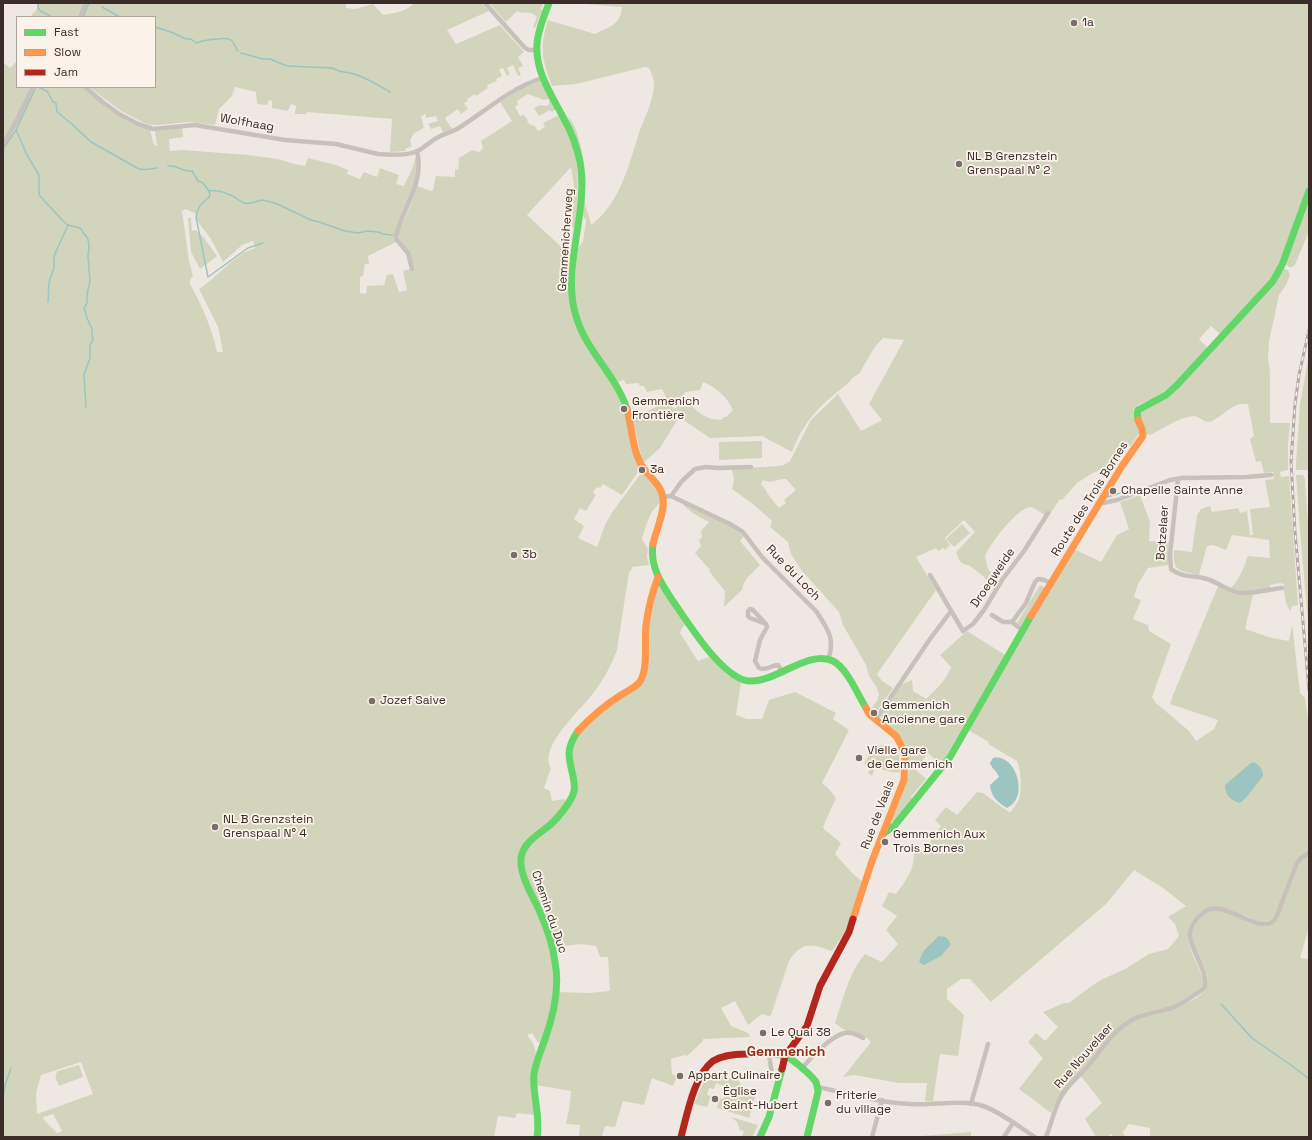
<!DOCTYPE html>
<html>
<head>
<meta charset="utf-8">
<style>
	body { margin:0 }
	#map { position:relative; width:1312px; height:1140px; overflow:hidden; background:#efe8e2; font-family:"Space Grotesk",sans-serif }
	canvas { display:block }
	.frame { position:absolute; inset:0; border:4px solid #3a2d28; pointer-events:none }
	.legend { position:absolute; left:16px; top:16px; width:140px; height:72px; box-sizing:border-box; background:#fbf2ea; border:1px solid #aea39c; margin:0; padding:5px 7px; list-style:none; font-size:12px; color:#3a2d28 }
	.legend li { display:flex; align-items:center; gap:8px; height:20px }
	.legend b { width:20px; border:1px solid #aea39c }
</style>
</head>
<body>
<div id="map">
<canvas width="1312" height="1140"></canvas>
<div class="frame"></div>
<ul class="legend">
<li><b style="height:5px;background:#63d668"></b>Fast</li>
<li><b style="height:5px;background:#ff974d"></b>Slow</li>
<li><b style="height:5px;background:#b3261e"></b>Jam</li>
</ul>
</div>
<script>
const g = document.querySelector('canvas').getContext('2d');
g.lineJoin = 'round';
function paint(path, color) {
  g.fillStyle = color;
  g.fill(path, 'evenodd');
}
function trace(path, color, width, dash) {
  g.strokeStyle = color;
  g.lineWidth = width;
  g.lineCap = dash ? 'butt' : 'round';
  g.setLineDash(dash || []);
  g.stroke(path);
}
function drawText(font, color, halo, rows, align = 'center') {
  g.font = font + ' "Space Grotesk",sans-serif';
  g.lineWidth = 3.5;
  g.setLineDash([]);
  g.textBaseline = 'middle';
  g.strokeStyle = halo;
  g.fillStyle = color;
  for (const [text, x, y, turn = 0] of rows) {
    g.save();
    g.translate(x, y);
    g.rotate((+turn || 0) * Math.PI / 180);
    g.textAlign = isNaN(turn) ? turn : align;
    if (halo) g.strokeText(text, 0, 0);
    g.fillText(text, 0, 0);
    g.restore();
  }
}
paint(new Path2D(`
	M37 3H84L77 17H30L37 9Z
	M88 3H346V8L355 9 373 4 383 15C394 13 406 12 414 3H481L489 11 447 30 456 44 500 25 524 52 518 57 523 66 518 68 521 75 518 76 513 65 507 68 510 74 507 76 503 68 499 69 502 76 496 79 497 81 487 85 488 88 476 96 475 94 467 99 468 101 464 103 468 109 461 114 458 109 445 118 452 129 443 132 440 126 431 129 428 124 438 121 436 116 426 118V114L421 116 424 127 422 129 414 133 410 141 412 146 405 149 406 151 390 152 392 119 307 112 306 114H295L296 106 291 104 288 111 272 108V101L269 100 267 105 257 104 256 92 235 87 232 96 219 109 215 125 190 122 159 125H150L144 123 121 111 89 87H155V17H82Z
	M489 3H543L541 9 542 11 535 28 533 27 537 17C532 12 528 12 522 13L517 11 506 22Z
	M574 3H1309V231L1295 265 1292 267H1289L1285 263 1272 280 1221 335 1211 326 1199 339 1208 348C1193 364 1175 386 1156 397 1150 401 1136 403 1133 411 1132 417 1139 426 1140 432L1132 444 1121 453V458L1114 468 1110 465 1091 474 1077 483 1062 500 1060 499 1048 517 1032 507C1029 507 1026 508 1023 510 1011 517 991 543 985 556L988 569 994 577 997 585 991 582 987 581 984 577 969 565C960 565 959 560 956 552L975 532 964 520 945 538 950 545 945 550 943 548 938 551 936 548 916 557 936 590 877 674 882 681 893 688 878 710 873 711 871 709 878 699 879 694 877 688 869 676 866 665 843 625 839 612 802 571 791 554 788 542 770 527 772 521 753 504 732 489 734 480 732 469 778 466 784 465 790 461 811 420 838 394 861 431 882 420 869 404 904 340 883 338 874 348 859 374C853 376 850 382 845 386 820 405 803 422 792 452L762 436 710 438 679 417 660 448 643 463 632 418 654 408 666 397 662 389 647 392 644 386H640L638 383 626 384 624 380 617 382 590 340 579 317 577 307 574 287 578 249 583 241 586 221 582 213 576 139 568 117C579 126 585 165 586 179 586 187 584 196 585 204 587 211 590 218 591 225 621 203 629 163 640 130 646 115 654 99 654 83 654 78 651 73 649 68L645 67 576 84 552 86C542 59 539 48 548 20L595 34C610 26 620 26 622 7ZM703 382C716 387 727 397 733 410L726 417H723V419C712 422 695 413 691 403L681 405 674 409 670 403 673 400 682 398 685 392 700 390ZM783 479H786L796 490 784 500 786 503 779 508 767 493V492L761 484 763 480 769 482Z
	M17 61V87H31L13 125 3 141V62L10 68Z
	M539 82 542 83 556 109 552 112 550 110 539 116 534 108 540 105 547 106 549 104V99L544 100 528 94 517 101 518 104 515 107 520 116 524 115 527 119 528 123 533 126 534 125 538 131 545 127 543 123 559 115C563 123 569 132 571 140 581 170 578 201 574 231L572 225 574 185 571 167 527 215 571 256C570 275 568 293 572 311 580 345 607 371 621 402 628 416 628 432 632 446 633 454 638 461 640 469L622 495 603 484 600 488 597 487 593 492 596 495 586 511 580 508 574 519 584 526 578 538 597 547 605 525 613 511 642 472C650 481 661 489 661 502 648 513 647 524 642 539L648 549 647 557 649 565 632 567 631 571 629 572 617 650C611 666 602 683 591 696 580 710 538 748 551 768L544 788 550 791 552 801 564 799 567 802C562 809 558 815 552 821 542 832 525 839 521 854 517 869 531 893 537 906 541 916 545 927 548 938 559 976 555 999 545 1037L542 1041 538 1043 532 1033 527 1035C544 1055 531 1064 531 1086 532 1096 533 1106 535 1115L517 1113 515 1118 498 1116 494 1137H3V149L18 122 35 87H82L115 114 135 125 150 130 154 145 157 146 155 131 182 128 183 137 169 139 170 151 183 150 248 155 278 159 294 164 305 166 308 158 336 165 348 170 347 174 360 179 364 172 377 177 380 168 399 175 396 184 404 186C408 177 414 168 415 158L417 157V176L397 227 394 236 396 242 368 256 369 264H365L363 276 360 277V293L366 294 367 286 384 285 387 275 393 274 399 292 407 290 403 271 414 268 408 250 400 241 398 234 409 209 417 186 431 191 433 190 436 176 455 177V169L458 170 459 158 472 150 479 152 482 150 483 147 481 141 512 121 500 102 523 88ZM186 209 196 214V219L211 239 223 262 242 245 253 241 255 248C233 255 218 277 199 289L218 327 223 352H217C212 328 202 306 190 284V280L193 276 189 260 182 211ZM81 1062 93 1094 37 1114 36 1093 41 1075ZM53 1114 62 1131 57 1133 43 1119 44 1117Z
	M188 218H191L192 231 196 230 204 238 217 256 200 269 191 252Z
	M1285 269 1288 270 1290 275 1286 285 1279 295 1269 342 1268 359 1270 372V423H1290L1288 445V470L1280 472 1281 477 1289 476 1298 605 1292 606 1290 611C1285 603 1284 594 1284 584L1280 583 1270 585V592L1253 595 1245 629 1272 638 1289 641 1292 624 1300 693 1305 698 1309 727V852L1300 857 1275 915C1272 919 1269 923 1263 923 1258 923 1253 919 1249 917 1239 913 1220 905 1210 907 1205 908 1200 913 1197 916 1190 921 1187 929 1188 937 1189 954 1201 966 1204 984L1199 990 1173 1006 1147 1012 1109 1037 1095 1055 1061 1093 1051 1113 1019 1089 1043 1058 1028 1042 1036 1033 1045 1041 1058 1027 1043 1012 1064 1003H1069L1090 987 1101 980 1125 969 1149 954 1168 949 1179 936 1175 924 1168 917 1186 906 1163 888 1134 870 1106 904 991 1002 970 979H961L947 989V999L964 1015 958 1056 940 1054 933 1101H925L927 1083H899L854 1075 843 1077 871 1042C864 1034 856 1034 847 1031 842 1029 839 1026 835 1023 843 1000 849 972 865 954L882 962 898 944 886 930 897 916 882 906 889 892 896 894C906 880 914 871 914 853L918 849 923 853C930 843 933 835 941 826L935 820 946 807 957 815 977 792 983 793 1010 813C1013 808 1017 804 1019 799 1022 792 1021 767 1017 761L988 744 989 742 968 730 998 676 1074 549 1101 562 1117 535 1129 529 1120 502 1140 495 1150 522 1149 541 1169 542 1168 565 1148 568 1138 584 1134 597 1141 600 1133 619 1148 625 1149 631 1171 644 1152 697 1156 703 1189 731 1196 741 1214 729 1218 720 1170 704 1173 695 1218 586 1229 590C1239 580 1243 570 1248 556L1270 558 1269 540 1232 535 1226 550 1213 545 1207 546 1199 575C1180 571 1172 572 1174 550L1192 552 1197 515 1201 509 1210 506 1212 512 1238 508 1240 513 1247 511 1250 535H1253L1250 509 1270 507 1265 480 1274 479 1273 472 1264 473 1261 461 1256 462 1250 439 1254 436 1248 404C1232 402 1225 415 1212 421 1204 425 1201 416 1193 416 1177 418 1163 429 1150 435L1146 434 1138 414 1157 401 1283 270Z
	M1309 354V479L1308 470H1296V462L1300 404Z
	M762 441V458L719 460V442Z
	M1296 475H1303L1305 479 1309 539V634L1300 530Z
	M682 502 731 526 744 536 740 541 760 565 748 577 744 583 742 590 724 607 725 591 709 571 710 570 695 553 701 546 699 540 702 537 701 531 709 522C703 519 684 509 682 502Z
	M962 524 970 533 954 547 946 539Z
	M658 584 685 625 682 628 680 633 698 661 709 657 727 675 741 682 736 715 747 719H762L769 700 795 692 836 713 833 719 849 730 822 783 828 788 836 798 823 827 825 830 841 843 835 854 853 874 863 882 845 932 833 950 831 951C812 943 801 942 789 961L771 1015 769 1016 762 1014 748 1025 735 1001 721 1008 731 1026 748 1033 750 1037 703 1039V1041L687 1056 685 1055 671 1059 672 1074 677 1077 673 1086 652 1078 644 1105 623 1101 615 1127 605 1126 602 1137H579L580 1125 566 1124 569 1110 571 1091 536 1085 538 1071 558 992 588 993 610 991 608 957H600L596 946 581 944 566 946 563 943 553 945 529 886 523 856 524 852 574 798C573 786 569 767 570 756 572 726 617 701 639 685L647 631Z
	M1040 585 1045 588 1022 626 1018 625 1017 623Z
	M967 631 1005 655 941 765 928 753 915 769 926 779 911 797 913 799 894 822H892L891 820C898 805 915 772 907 755 901 743 890 731 882 720L881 716 901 685 912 680 913 691 926 699C936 689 946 681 951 667L940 655Z
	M875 744 880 746 881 745 899 755 900 772C890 774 884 768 875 768L872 776 868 773 873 763H871L869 766 864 764Z
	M1309 855V927L1300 958 1309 959V1137H1150V1128L1129 1124 1123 1132 1125 1137H1114L1111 1134 1107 1137H1096L1085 1119 1102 1103 1080 1075C1095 1058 1113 1031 1133 1021 1151 1012 1194 1006 1205 990 1220 967 1169 939 1204 913 1226 897 1259 943 1276 920 1280 915 1281 909 1283 903 1288 890 1293 877 1298 863L1302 859Z
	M79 1065 83 1077 59 1086C57 1081 53 1076 58 1071Z
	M708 1073 739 1081 742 1089 756 1093 749 1118 717 1108 720 1098 723 1099 725 1093 723 1092 724 1090 726 1091 727 1087 716 1083 714 1089 709 1088 707 1095 711 1096 707 1107 694 1104Z
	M731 1117 758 1125 752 1137H742L744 1131 740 1130 737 1122Z
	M971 1132V1137H908Z`), '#d2d5bb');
paint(new Path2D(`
	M993 758C1016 753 1030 798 1007 808 997 802 991 796 990 785L999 777C997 771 992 769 990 763Z
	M1254 762C1260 766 1263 769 1263 776 1255 785 1250 795 1240 803 1231 801 1225 795 1225 785L1251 763Z
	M938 936 946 937 951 944 941 956 924 965 919 962C921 958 921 955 923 952 925 948 934 942 938 936Z`), '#9cc4c1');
trace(new Path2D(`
	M38 3V7L39 10 52 17
	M102 7 120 17
	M83 17 89 3
	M155 27 171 32 186 39H191L196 43C201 41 227 36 231 40 235 43 235 48 238 51
	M241 53 263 59H270L287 66 332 68C339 72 346 72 354 74 367 78 378 85 390 92
	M38 87 47 91 53 102 56 103 57 112 72 124 91 142 139 169C142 170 152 169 157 168
	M16 130 27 155 39 175V195L65 223 68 225 80 228 88 239 89 247 88 256 90 281 87 294V303L84 308 87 318 92 329V335L93 340 90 345V358L84 375 86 407
	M3 149 16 130 36 87
	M168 166C177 164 183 173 192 171L198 181 203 183 209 191C218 189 227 193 236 198 238 200 242 202 244 203 253 205 256 200 263 200 268 201 271 203 275 203L311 220 319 222 345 231 358 233 367 231 378 232 383 234 392 235
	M209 191 210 196C203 203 197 206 196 217L208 277 248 248 263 243
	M48 302 49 282 54 268V256L68 225
	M1107 497 1124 492
	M1221 1004 1252 1038 1295 1068 1309 1079
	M3 1097 5 1085 11 1068
	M3 1106V1137`), '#9cc4c1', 1.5);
trace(new Path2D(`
	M485 3 525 48 529 50H537
	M80 17 86 3
	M85 87 104 103 119 114 138 124 153 129 195 125 285 140 336 144 378 154C389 155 404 156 415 152 422 150 428 143 435 139 442 134 450 133 457 129 486 111 510 88 543 78
	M3 145 18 118 33 87
	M412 269 408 253 397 240 396 236C403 207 425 182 417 151
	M1178 479 1170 555 1171 569C1182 578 1194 575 1207 579 1218 582 1229 592 1241 593 1252 594 1270 589 1282 588
	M671 496 730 524 743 532 762 557 816 611C827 628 836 639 828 660
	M663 497 671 496 682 481 695 469 706 467 718 468 751 467
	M1098 504 1117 500 1170 480 1182 478 1246 477 1271 475
	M930 575 963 631 973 624 984 610 1002 580 1024 551 1048 513
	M992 615 1003 622H1012
	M766 624 750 618 748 616V611L750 609 753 610 766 624 767 627 760 640 755 661 759 668C767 671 771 665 778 665L783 673
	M1022 630 1012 622 1026 603 1035 582 1038 579 1044 580 1051 583
	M874 719 878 716 930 639 951 611
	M769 1055 772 1074 778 1080
	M801 1069C811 1058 830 1036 845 1033 851 1032 858 1035 863 1038
	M817 1087C848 1093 879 1103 910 1104 933 1106 961 1099 983 1106 1001 1112 1019 1127 1035 1137
	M971 1104 988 1044
	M872 1137 882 1100
	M1004 1137 1013 1123
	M1046 1137C1052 1123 1054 1108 1062 1095 1070 1082 1083 1073 1092 1061 1105 1045 1113 1031 1132 1020 1145 1013 1159 1012 1172 1008 1179 1005 1187 1000 1193 996 1197 993 1203 991 1205 986 1206 982 1205 978 1204 974 1198 951 1176 934 1203 913 1224 895 1260 939 1275 919 1278 914 1280 908 1282 902 1287 889 1292 876 1297 863L1301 858 1309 853`), '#c8c0bb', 4.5);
trace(new Path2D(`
	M549 3C544 16 538 30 537 44 535 71 551 94 563 117 571 131 577 147 580 162 589 213 561 269 576 316 586 351 616 375 627 409
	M1138 420 1137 413 1138 410 1166 395 1176 386 1273 281 1282 265 1309 191
	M653 544C652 552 652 560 655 568 659 582 669 595 677 607 691 627 724 680 750 681 777 682 809 649 833 661 847 668 858 695 866 708
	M883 834 895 825 950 757 1031 616
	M783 1055C791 1057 811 1075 816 1082 817 1086 818 1089 818 1092L807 1137
	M537 1137C541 1116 532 1095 534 1074 536 1062 541 1050 545 1039 554 1014 560 988 555 962 553 945 547 928 540 912 533 896 520 877 521 859 522 843 539 834 550 825 558 818 572 801 574 791 575 786 574 781 573 776 568 756 566 748 578 731
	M760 1137 769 1117 782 1069`), '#63d668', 7);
trace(new Path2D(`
	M627 409C632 427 632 449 642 466 649 477 662 485 663 499 665 512 656 530 653 544
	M1031 616 1122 466 1143 436 1142 429 1138 420
	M578 731C591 717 605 705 621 695 627 691 634 688 639 683 649 670 644 641 646 625 648 609 652 593 658 577
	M853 919 872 861 904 780 905 758 901 745 896 736 869 714 866 708`), '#ff974d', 7);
trace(new Path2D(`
	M782 1069 785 1056 807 1026 820 986 849 932 853 919
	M681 1137C687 1115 694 1075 713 1061 723 1055 735 1054 746 1054 758 1053 771 1053 783 1055`), '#b3261e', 7);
const rail = new Path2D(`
	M1309 330 1299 375 1295 404 1291 462 1295 532 1309 690`);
trace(rail, '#b0a9a5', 3);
trace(rail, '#fbf2ea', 1.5, [4.5]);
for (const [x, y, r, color] of [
	[1074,23,4,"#796e69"],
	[959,164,4,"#796e69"],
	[624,409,4,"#796e69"],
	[642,470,4,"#796e69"],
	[1113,491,4,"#796e69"],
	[514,555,4,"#796e69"],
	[372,701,4,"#796e69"],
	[874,713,4,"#796e69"],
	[859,758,4,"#796e69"],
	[215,827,4,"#796e69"],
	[885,842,4,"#796e69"],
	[763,1033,4,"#796e69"],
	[680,1076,4,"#796e69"],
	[715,1099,4,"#796e69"],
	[828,1103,4,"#796e69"]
]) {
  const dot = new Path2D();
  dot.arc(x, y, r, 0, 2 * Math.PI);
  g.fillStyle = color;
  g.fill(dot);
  trace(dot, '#fbf2ea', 1.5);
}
drawText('12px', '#3a2d28', '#fbf2ea', [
	["1a",1082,23],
	["NL B Grenzstein",967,157],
	["Grenspaal N° 2",967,171],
	["Gemmenich",632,402],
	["Frontière",632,416],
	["3a",650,470],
	["Chapelle Sainte Anne",1121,491],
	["3b",522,555],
	["Jozef Saive",380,701],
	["Gemmenich",882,706],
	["Ancienne gare",882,720],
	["Vielle gare",867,751],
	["de Gemmenich",867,765],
	["NL B Grenzstein",223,820],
	["Grenspaal N° 4",223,834],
	["Gemmenich Aux",893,835],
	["Trois Bornes",893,849],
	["Le Quai 38",771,1033],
	["Appart Culinaire",688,1076],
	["Église",723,1092],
	["Saint-Hubert",723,1106],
	["Friterie",836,1096],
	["du village",836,1110]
], 'left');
drawText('12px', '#3a2d28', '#fbf2ea', [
	["Wolfhaag",247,123,10],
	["Gemmenicherweg",566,240,-86],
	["Route des Trois Bornes",1090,499,-58],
	["Botzelaer",1163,533,-86],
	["Rue du Loch",793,573,46],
	["Droegweide",993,578,-56],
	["Rue de Vaals",878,815,-69],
	["Chemin du Duc",549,912,71],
	["Rue Nouvelaer",1084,1056,-49]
]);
drawText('bold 14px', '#902f1a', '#fbf2ea', [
	["Gemmenich",786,1052]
]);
</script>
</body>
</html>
